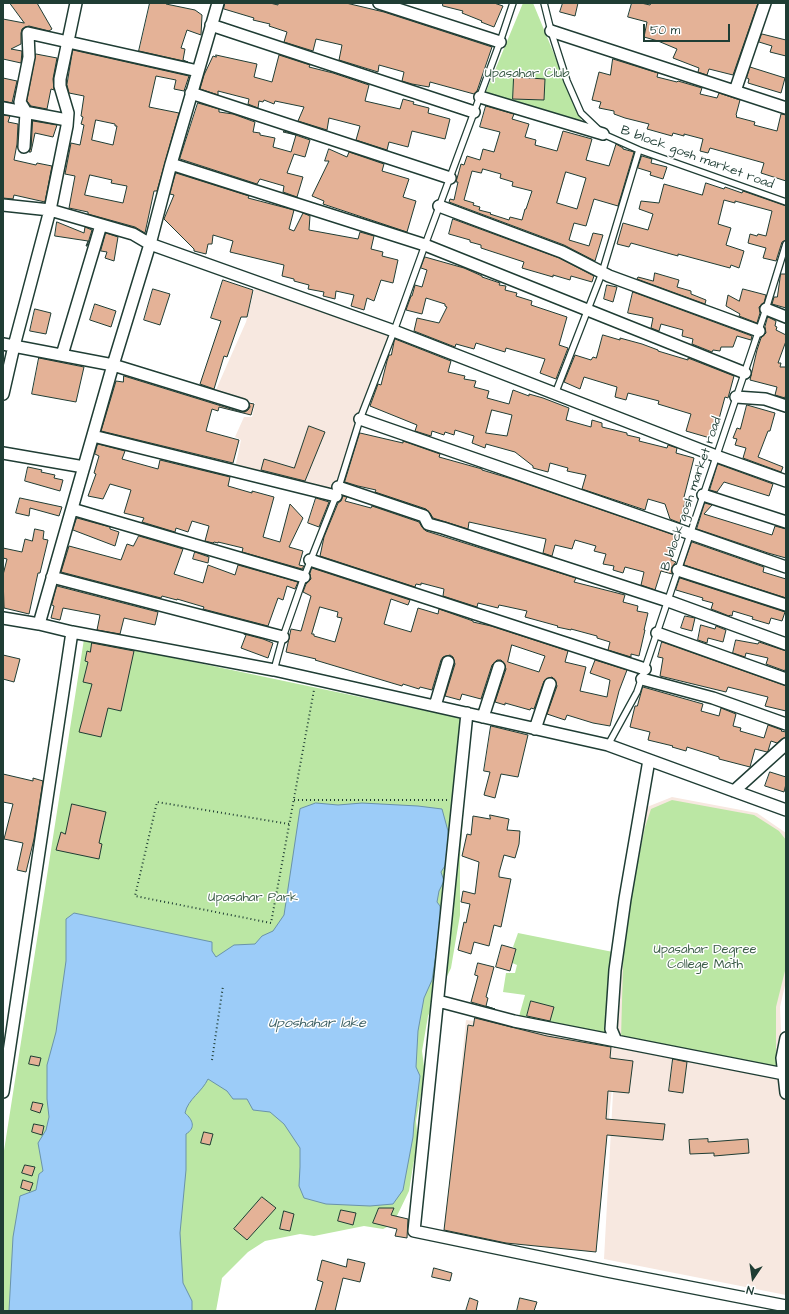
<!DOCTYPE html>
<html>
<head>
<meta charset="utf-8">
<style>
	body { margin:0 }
	#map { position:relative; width:789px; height:1314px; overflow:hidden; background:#fff; font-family:"Architects Daughter",sans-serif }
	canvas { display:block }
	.frame { position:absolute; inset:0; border:4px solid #1f3d34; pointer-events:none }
	.north { position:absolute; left:733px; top:1258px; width:40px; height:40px; -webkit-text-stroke:3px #fff; paint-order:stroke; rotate:193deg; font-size:11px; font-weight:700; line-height:16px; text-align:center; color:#1f3d34 }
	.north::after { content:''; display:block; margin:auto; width:14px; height:18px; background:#1f3d34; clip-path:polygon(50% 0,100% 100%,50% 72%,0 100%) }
	.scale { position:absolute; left:643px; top:24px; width:87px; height:18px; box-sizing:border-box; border:2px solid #1f3d34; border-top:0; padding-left:5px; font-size:12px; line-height:14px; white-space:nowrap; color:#1f3d34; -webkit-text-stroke:3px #fff; paint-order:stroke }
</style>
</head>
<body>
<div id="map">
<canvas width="789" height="1314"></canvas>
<div class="frame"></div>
<div class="north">N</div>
<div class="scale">50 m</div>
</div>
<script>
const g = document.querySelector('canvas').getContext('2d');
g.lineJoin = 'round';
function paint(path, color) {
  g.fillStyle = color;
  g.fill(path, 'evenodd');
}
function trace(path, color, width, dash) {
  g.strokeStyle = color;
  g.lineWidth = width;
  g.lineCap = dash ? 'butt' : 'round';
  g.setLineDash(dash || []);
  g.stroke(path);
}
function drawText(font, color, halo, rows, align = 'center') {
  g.font = font + ' "Architects Daughter",sans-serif';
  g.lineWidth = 3;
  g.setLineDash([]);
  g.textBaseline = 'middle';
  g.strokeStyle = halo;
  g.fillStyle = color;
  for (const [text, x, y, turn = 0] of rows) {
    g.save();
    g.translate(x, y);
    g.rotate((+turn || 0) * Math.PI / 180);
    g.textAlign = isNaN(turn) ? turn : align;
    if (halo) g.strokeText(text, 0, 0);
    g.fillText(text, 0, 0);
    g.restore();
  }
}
paint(new Path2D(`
	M256 283 394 332 355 430 331 495 235 468 241 440 235 437 244 417H252L255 403 215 392 246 322Z
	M672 797 757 813 786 833V981L780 1007 783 1078 786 1099V1295L604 1259 615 1056 596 1252 444 1237 466 1020 617 1036 619 993 618 953 631 854 647 807Z`), '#f7e8e0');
paint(new Path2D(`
	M523 3H533L583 124 485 94Z
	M84 639 470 720 460 858V915L451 968 428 1016 422 1051 425 1074 416 1121 418 1141 413 1166 409 1191 393 1224 383 1229 364 1226 314 1236 300 1234 265 1241 248 1252 222 1278 216 1311H3V1157Z
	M672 800 754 815 779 831 786 840V967L776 1007V1067L621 1038 624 929 645 827 651 809Z
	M518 933 613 952 607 1034 518 1020 525 995 503 992 506 973H515L517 965 510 962 511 956 514 957 516 949 513 947Z`), '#bbe7a4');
const water = new Path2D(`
	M316 803 338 805 362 803 418 806 442 809 448 831 450 858 441 872 444 881 439 891 437 902 440 906 441 923 432 980 424 998 418 1031 416 1067 420 1076 414 1123 413 1137 403 1190 393 1204 370 1206 326 1204 304 1198 299 1186 300 1167V1148L284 1124 270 1112 253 1110 247 1099H233L227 1091 208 1079C202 1092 188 1099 185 1113 193 1120 196 1128 186 1134V1170L180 1233 183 1283 192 1301V1311H9L13 1237 20 1196 36 1190 39 1174 43 1171 38 1143 46 1130 49 1117 47 1099V1065L56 1032 66 961V919L74 913 212 942V951L216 957 234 945 255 944 262 936 273 931 284 915 300 809Z`);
paint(water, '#9cccf8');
trace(water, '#6a93aa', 1);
const building = new Path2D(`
	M10 3H37L52 29 49 31 29 26 25 27 22 29 21 33V44L11 49 22 51 21 63 3 59V19L24 23Z
	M150 3H166V4L195 10 202 15 201 35 187 30 181 48 185 49 183 60 188 62 139 51Z
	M225 3H270L278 5V3H346L384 12 492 47 477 91 474 94 430 82 429 87 412 84 402 81 404 72 379 65 378 72 339 60 342 45 316 39 313 51 284 42 287 32 269 26 270 24 253 20 254 18 224 9Z
	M443 3H494L503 6 494 27 481 22 482 21 462 13 463 11 443 6Z
	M563 3H578L575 16 560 12Z
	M632 3H641L650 5 651 3H758L733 75 709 69 707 75 698 72 699 68 673 58 677 49 658 41 644 37 647 22 628 17Z
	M762 34 786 40V56L770 52 772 46 759 42Z
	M73 50 189 76 184 91 174 89 176 80 156 76 149 107 179 113 157 191H154L145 233 135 227 88 214V212L69 208 75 176 65 174 71 143 80 145 84 125 81 124 83 117 81 116 84 96 69 93 67 85ZM96 120 115 124V126H117L113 145 92 140ZM90 175 112 180 111 183 127 186 123 203 85 195Z
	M36 54 57 58 53 79 54 90 51 89 47 109 31 106 27 101Z
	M216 55 257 64 254 77 272 82 279 55 310 65 309 67 333 73 369 85 365 101 400 109 403 99 414 102 413 104 429 108 428 113 450 119 445 139 412 131 408 147 389 142 387 150 356 140 360 126 329 118 327 130 298 121 304 107 275 101 274 104 264 100 263 102 259 101 258 108 248 104 249 99 218 91V95L200 89 204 75 213 56 216 57Z
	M613 59 658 73 657 77 677 82 678 81 702 88 700 94 717 98 719 93 740 100 736 115 737 116 736 117 755 122 754 125 777 131 781 114 786 115V181L761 173 764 163 710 148 708 153 700 151 703 139 684 134V136L673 133 672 136 647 129 649 124 625 118 614 114V111L599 108 601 102 592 100 599 72 610 75Z
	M750 67 785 78 781 93 748 83 749 79 747 78Z
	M514 77 545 79 544 100 513 99Z
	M3 78 17 81 12 103 3 101Z
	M198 103 219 109V112L233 114 255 122 253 132 260 133V135L275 138 273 147 291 152 296 135 283 132 284 131 310 140 305 157 294 154 287 173 303 177 297 197 283 192 284 186 260 179 257 184 180 159Z
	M486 106 514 114 512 119 529 124 525 137 536 140 535 145 557 151 563 131 592 139 586 160 609 166 616 144 623 148V149L634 152 618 206 594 199 586 226 574 223 569 240 589 246 593 233 603 235 595 261 564 245 449 202 450 199 454 200 458 182H456L461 164 464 165 467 156 480 160 483 149 494 152 500 132 480 127ZM483 169 501 174 500 178 513 182 512 186 532 191 526 209H525L522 220 510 217 509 220 490 214 491 213 479 210 480 207 473 205 474 203 464 200 472 171 481 173ZM566 172 586 178 577 209 557 203Z
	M3 115 10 116 8 122 18 124 17 144 14 160 36 165 37 163 52 166 45 202 14 195 13 199 3 198Z
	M33 121 57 125 53 137 35 133 31 152H29L31 147Z
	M329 149 347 157 349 152 384 164 382 171 409 179 403 197 416 201 407 232 323 204 324 201 312 196 329 161H325Z
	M642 156 652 159 651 163 667 167 663 179 650 175 651 172 638 168Z
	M176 173 249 196 248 198 294 210 289 229 294 231 303 213 310 216 309 230 358 239 360 232 374 236 371 249 383 252 382 256 398 260 393 283 381 280 374 301 367 298 364 310 351 306 354 295 336 291 335 299 323 296 324 292 308 289 309 285 294 281V279L282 276 284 265 230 252 233 241 213 235 212 244H208L206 254 194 251V249L164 219 174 195 170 194Z
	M706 183 724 189 725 187 742 193 743 191 786 206V240L782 242 776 261 763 258 766 248 748 243 750 234 757 236 758 234 766 236 772 211 735 201V203L724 200 718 224 731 228 726 245 744 251 739 268 731 265 730 268 678 254V256L631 243 629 247 617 244 623 223 648 230 653 214 639 209 641 201 659 203 664 184 702 195Z
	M453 219 559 258 594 276 592 282 571 276 570 280 553 275V277L522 268 524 262 481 248V245L470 242V240L449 234Z
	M57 222 84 233 85 227 92 230 87 246H86L88 241 55 236Z
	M106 233 118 237 114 261 105 258 107 252 101 251Z
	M425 257 464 268 482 276V277L500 283 499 285 506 286 505 290 517 293 516 296 532 301 531 305 567 317 559 345 568 348 556 379 540 373 545 359 506 348 505 352 476 343 474 349 456 344 455 347 414 331 417 318 439 323 447 307 445 306V304L426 298 422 314 406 310 411 296H412L415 285 422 287 427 270 421 268Z
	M655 273 679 280 677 287 691 291V294L706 300 705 304 637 279 638 277 653 281Z
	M781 274H786V308L772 304 774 297H777Z
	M223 280 253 290 247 317H241L227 357 224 356 214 389 200 384 221 321 211 318Z
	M607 285 617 287 613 302 604 299Z
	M153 289 170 294 160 325 144 320Z
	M743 289 766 295 764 303 759 307 760 313 757 323 739 316 740 314 726 306 728 295 739 301Z
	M633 292 752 336 751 340 737 336 733 347H721L720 351 713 350 712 352 692 344 693 339 682 336 683 330 661 324 659 331 651 328 653 318 628 313Z
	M95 304 116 311 111 327 90 320Z
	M35 309 51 313 46 334 30 331Z
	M768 317 776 321 775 326 777 327 776 330 786 335V341L778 363H781L780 367H786V393L785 398 775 395 777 387 750 380 757 350 761 338 766 333 765 327Z
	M603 335 620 340V338L642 344 658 350V351L688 360V358L734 376 728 398 725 397 719 419 716 418 710 438 686 431 691 414 658 404 659 401 628 393 626 400 615 397 617 387 584 377 580 389 564 382 575 355 591 360 593 357 596 358Z
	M395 339 451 361 448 372 465 376 464 379 476 381 474 387 489 391 487 398 509 404 513 390 529 396V394L543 398 569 408 566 420 591 427 592 420 602 423V427L627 433V435L640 438 639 441 667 448 668 445 677 448 676 453 694 458 684 497 686 498 680 523 670 519 665 504 648 499 645 510 582 489 586 475 567 471 568 468 550 463 548 472 533 468V466L515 452 486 444 485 448 472 443 474 436 455 430 454 435 445 432 444 435 432 431 431 436 415 431 417 425 370 406 378 384 381 385 387 361 389 355H391ZM492 410 512 415 507 436 486 433Z
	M39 358 84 367 76 402 32 394Z
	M124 376 241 412H245L248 410 250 407 249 403 254 404 251 415 219 407 218 411 212 409 206 431 239 440 233 463 101 431 116 381 123 382Z
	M747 405 775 413 770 431H768L758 457 783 467 781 472 743 458 746 448 735 445 737 439 733 438 737 428 740 429Z
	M309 426 325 432 305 481 261 470 264 459 294 468Z
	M360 433 403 443V441L440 454 439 457 482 469V470L512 479 677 536 671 560 676 562 672 567V574L661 571 655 590 641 585 644 572 625 567 623 573 613 570 614 566 603 564 606 554 594 551 596 546 575 540 572 549 555 545 552 556 543 553 546 539 469 522 468 529 433 518 430 513 426 509 375 492 376 490 358 486 345 482Z
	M98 444 125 451 122 459 158 469 160 460 230 477 228 486 252 493V491L274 497 263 537 280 542 290 504 303 518 289 547 303 551 299 565 304 566 302 569 242 552 243 548 218 542V543L214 542 213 543 205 541 209 526 192 521 188 532 176 528 175 532 142 522 144 518 124 513 131 490 110 484 103 499 88 496 96 474 94 473 99 456 95 454Z
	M718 464 773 484 769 496 724 482 717 492 710 490Z
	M28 467 42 470 41 472 55 475 54 478 63 480 60 491 25 481Z
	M343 496 347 497 345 501 371 508 372 506 419 522 422 527 426 531 576 578 574 582 625 595 623 602 638 606 637 611 648 613 644 630H645L639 656 631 654V657L608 650 610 642 597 638V636L571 629V630L557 627 558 626 525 617 527 611 504 606 499 605 498 608 478 603 477 607 443 596 444 589 421 583V585L416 584 415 587 320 556 324 537 338 503 341 501Z
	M20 498 62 507 59 516 30 508 29 516 16 513Z
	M316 498 329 502 319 527 308 523Z
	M705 503 712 505 704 514 772 535 775 526 786 529V558L768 553 697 529Z
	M77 518 110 527V529L119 532 115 546 73 530Z
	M35 529 44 531 43 539 48 540 40 573H38L29 614 4 608 3 575 7 559 3 558V548L22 552 25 539 32 541Z
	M139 536 183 549 174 574 203 583 208 565 235 575 238 565 298 582 295 589 287 586 283 600 278 598 268 626 203 609 204 607 177 599V600L162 596 161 598 61 572 69 546 121 560 127 544 133 546Z
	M692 542 764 567 763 572 786 579V598L684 565Z
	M195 552 209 557 208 563 193 559Z
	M312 568 410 600 408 605 391 599 384 624 411 632 418 608 438 614 439 609 473 621V622L491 626 568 651 565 662 586 667 580 691 607 697 610 680 590 673 595 660 627 670 619 691 610 726 593 723 567 715 565 720 547 714 557 686 555 680 552 677 546 679 544 681 534 709 531 708 530 710 505 703V705L495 702 506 669 504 663 501 660H497L492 665 481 699 462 694 460 700 445 696 455 664 453 657 450 655 443 657 441 660 432 690 420 687 419 689 403 684 402 686 315 660 316 659 286 652 291 629 301 631 311 596 303 592 306 584 311 579 310 574ZM320 607 338 612 337 617 342 618 335 642 314 636V634H312ZM512 645 545 656 539 672 508 662Z
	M680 578 785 612 782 621 771 618 769 624 752 619 753 617 733 611 732 616 730 615 729 616 719 612 711 609 713 603 702 600 703 598 676 590Z
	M57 586 158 612 155 625 124 618 120 634 97 630 100 615 63 608 60 620 51 618 54 606 52 605Z
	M685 616 695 618 692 631 681 628Z
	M701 625 715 629 716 626 726 630 723 642 708 638 707 643 698 640Z
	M244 634 263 639 273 643 268 658 241 648 246 635Z
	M736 640 758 644 759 642 786 651V666L785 671 766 664 768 658 746 653 745 657 733 653Z
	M662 642 786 686V711L765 706 768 697 728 687 726 692 660 676 663 658 658 657Z
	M92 643 134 651 121 711 108 708 101 737 79 732 92 684 83 682 88 662 85 661 87 651 90 652Z
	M3 655 20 659 14 682 3 679Z
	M643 687 703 704 701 711 719 716 721 708 736 714 733 726 741 728 740 731 764 738 768 725 782 730 781 731 786 732V737L782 739 777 743 771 741 768 751 767 752 755 749 750 767 719 759V757L687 747 686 751 672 747 673 746 648 740 650 732 630 727 635 706H637Z
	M491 726 528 735 518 777 501 774 495 798 484 795 490 772 484 771Z
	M770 772 786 777V784L784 792 765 786Z
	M3 774 33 781V778L43 781 34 839 26 872 17 870 23 843 4 839 13 804 3 802Z
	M72 804 106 812 99 843 102 844 99 859 56 850 61 832 65 834Z
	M490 815 509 819 507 830 520 831 519 844 515 858 504 855 499 873V877L511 879 501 927 494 925 489 946 474 942 471 954 458 950 464 922 466 923 470 904 461 902 463 891 475 894 479 862 462 856 467 834 471 835 473 816 490 819Z
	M502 945 516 949 510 971 496 967Z
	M478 963 494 967 486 997 488 998 486 1006 495 1009 471 1002 478 976 475 975Z
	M531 1001 554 1007 550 1021 527 1016Z
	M475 1018 547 1036 611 1047 610 1058 633 1061 629 1093 608 1091 606 1119 665 1124 663 1140 607 1135 596 1252 506 1243 444 1230 468 1025 473 1026Z
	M31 1056 41 1058 39 1066 29 1064Z
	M673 1059 687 1062 683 1093 669 1091Z
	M33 1102 43 1104 40 1113 31 1110Z
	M34 1124 44 1126 42 1135 32 1132Z
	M204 1132 213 1134 210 1145 201 1143Z
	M708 1139V1142L748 1139 749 1153 714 1156V1153L690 1154 689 1140Z
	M25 1165 35 1167 32 1176 22 1173Z
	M23 1180 33 1183 30 1191 21 1188Z
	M262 1197 276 1208 247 1240 234 1229Z
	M379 1208H394L391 1215 408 1219 407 1238 395 1236 397 1229 373 1223Z
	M341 1210 356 1213 353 1225 338 1221Z
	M284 1211 294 1214 290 1231 280 1229Z
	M348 1259 365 1263 360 1282 343 1278 335 1311H315L323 1282 317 1280 322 1260 346 1267Z
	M434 1268 452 1273 450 1281 432 1277Z
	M470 1298 478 1301 476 1311H466Z
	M520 1298 537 1302 534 1311H517Z`);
paint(building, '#e4b297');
trace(building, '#1f3d34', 1);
const service = new Path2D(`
	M544 3 551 31 567 81 581 113 603 134 639 150 786 202
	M555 394 602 273 639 150
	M274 670 283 637 304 577 336 496 360 419 394 331 425 245 500 42 513 3
	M608 745 637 692 766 309 786 244`);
const minor = new Path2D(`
	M379 3 500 42
	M211 25 474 112
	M551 31 786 108
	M735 91 765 3
	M191 93 450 178
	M480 97 603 134
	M3 108 67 120
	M24 147 26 112 20 102 29 57 28 33 198 71
	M171 164 425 245 745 373
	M3 205 50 210 133 234 150 244 394 331 716 456 786 481
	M439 206 562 252 609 276 759 331
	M766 309 786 317
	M3 344 113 365 243 405
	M62 355 101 225
	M3 394 14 346 50 210 67 126 68 113 60 86V79L76 3
	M736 397 765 399 786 406
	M360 419 786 567
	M93 436 336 496
	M3 453 84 467
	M338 487 424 516 428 524 443 528 668 601 786 644
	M703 495 786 522
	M72 509 304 577
	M310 560 645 669
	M678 570 786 605
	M52 577 283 637
	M3 618 39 624 72 632 274 670 608 745 786 810
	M39 624 113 365 150 244 171 164 218 3
	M657 633 786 679
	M642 679 713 698 786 724
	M435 706 448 662
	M467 713 414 1231 607 1271 786 1306
	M483 717 499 667
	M535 729 550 684
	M734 791 786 744
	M438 1001 514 1021 784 1074
	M786 1038 782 1058 786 1093
	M616 1041 611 1029 615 970 625 899 649 760
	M3 1092 72 632`);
trace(service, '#1f3d34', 8);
trace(minor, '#1f3d34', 14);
trace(new Path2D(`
	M294 800H447
	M289 824 157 802 135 896 271 923 314 690
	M212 1060 223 986`), '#1f3d34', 2, [1, 3]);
trace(service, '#fff', 5.5);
trace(minor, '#fff', 11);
drawText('13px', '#3e5f4a', '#fff', [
	["Upasahar Club",527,74],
	["Upasahar Park",253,898],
	["Upasahar Degree",705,950],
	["College Math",705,965]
]);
drawText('13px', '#1f3d34', '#fff', [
	["B block gosh market road",697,158,20],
	["B block gosh market road",692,494,-71]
]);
drawText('italic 14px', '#3e6165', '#fff', [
	["Uposhahar lake",317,1024]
]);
</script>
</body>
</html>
